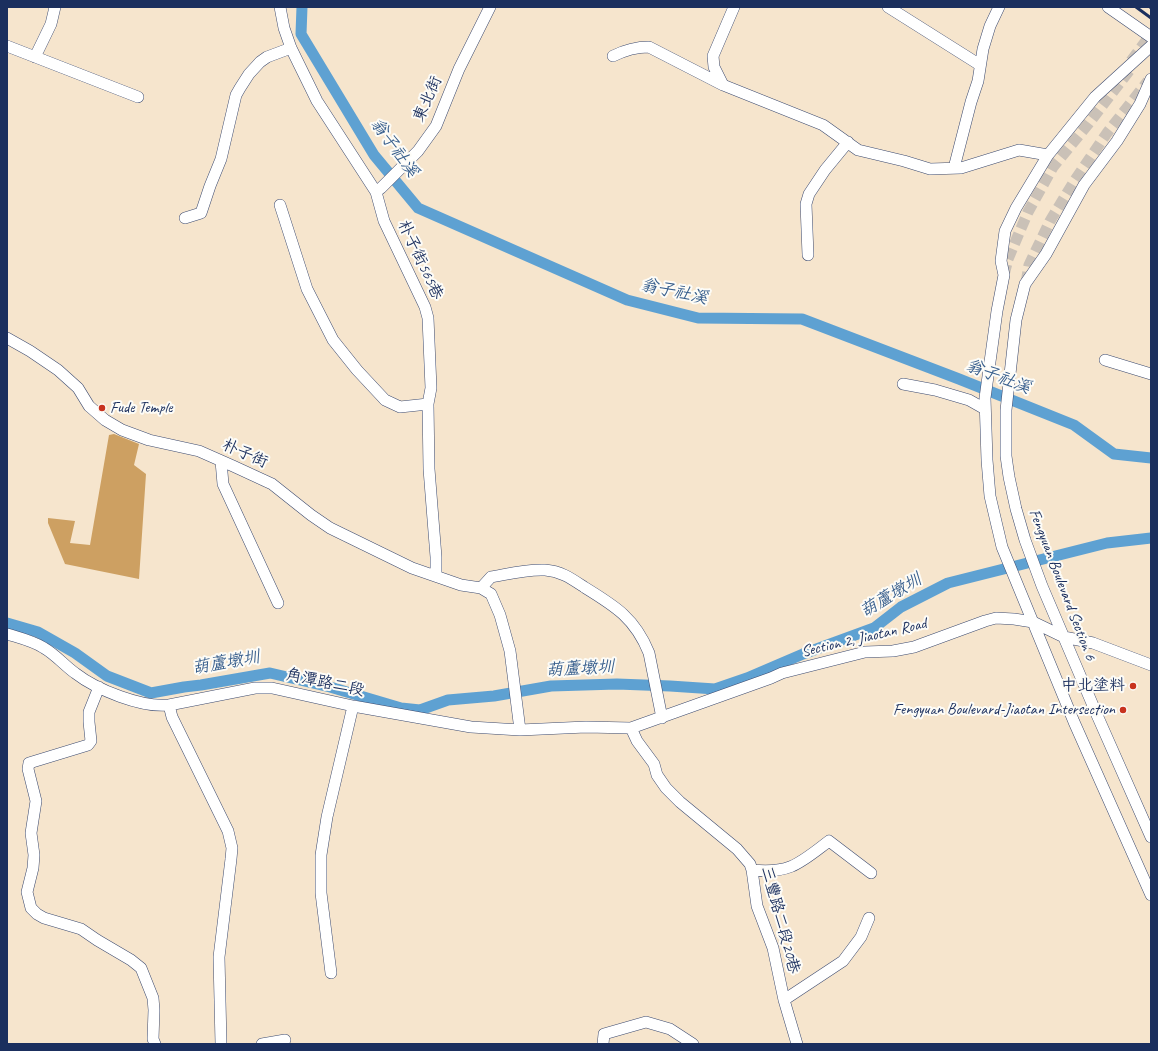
<!DOCTYPE html>
<html>
<head>
<meta charset="utf-8">
<style>
	body { margin:0 }
	#map { position:relative; width:1158px; height:1051px; overflow:hidden; background:#f6e5cd; font-family:Caveat,sans-serif }
	canvas { display:block }
	.frame { position:absolute; inset:0; border:8px solid #1b2f5e; pointer-events:none }
</style>
</head>
<body>
<div id="map">
<canvas width="1158" height="1051"></canvas>
<div class="frame"></div>
</div>
<script>
const g = document.querySelector('canvas').getContext('2d');
g.lineJoin = 'round';
function trace(path, color, width, dash) {
  g.strokeStyle = color;
  g.lineWidth = width;
  g.lineCap = dash ? 'butt' : 'round';
  g.setLineDash(dash || []);
  g.stroke(path);
}
function paint(path, color) {
  g.fillStyle = color;
  g.fill(path, 'evenodd');
}
function drawText(font, color, halo, rows, align = 'center') {
  g.font = font + ' Caveat,"LXGW WenKai TC",sans-serif';
  g.lineWidth = 4;
  g.setLineDash([]);
  g.textBaseline = 'middle';
  g.strokeStyle = halo;
  g.fillStyle = color;
  for (const [text, x, y, turn = 0] of rows) {
    g.save();
    g.translate(x, y);
    g.rotate((+turn || 0) * Math.PI / 180);
    g.textAlign = isNaN(turn) ? turn : align;
    if (halo) g.strokeText(text, 0, 0);
    g.fillText(text, 0, 0);
    g.restore();
  }
}
trace(new Path2D(`
	M302 7 301 34 374 155 418 208 627 300 698 318 802 319 959 379 1074 425 1114 454 1151 458
	M7 623 38 632 75 653 107 676 151 693 184 687 201 685 270 673 330 687 401 708 420 710 448 700 494 696 551 686 617 684 670 686 715 689 747 678 803 654 874 628 901 607 948 583 1107 543 1151 538`), '#5ea1d2', 11);
paint(new Path2D(`
	M114 434 139 444 134 465 146 474 139 579 65 564 48 523V518L75 521 70 543 90 545 109 435Z`), '#cda062');
trace(new Path2D(`
	M1131 61 1151 34
	M1004 275 1008 259 1028 212 1053 167 1089 123 1132 67
	M1026 283 1029 265 1050 221 1075 180 1107 133 1148 81`), '#cac1b7', 11, [11, 5.5]);
const minor = new Path2D(`
	M280 7 284 28 291 48 317 101 376 192 384 221 425 307 428 318 431 388 428 404 429 469 436 557V576
	M888 7 980 65
	M1108 7 1151 37
	M7 46 138 97
	M1151 46 1095 97 1048 155 1016 208 1005 231 1001 261 1004 275 997 311 985 398 987 460 990 496 1002 547 1074 722 1151 895
	M613 56C625 50 636 47 649 47L723 85 823 125 858 150 904 161 930 169 961 168 1019 150 1048 155
	M35 57 51 24 55 7
	M1151 79 1140 104 1117 141 1084 185 1046 254 1025 284 1016 320 1006 410V456L1009 477 1016 509 1025 540 1042 586 1097 715 1151 837
	M723 85 714 67 713 56 734 7
	M954 168 971 102 978 81 983 49 990 26 999 7
	M376 192 381 188 418 151 436 126 459 69 490 7
	M280 205 307 289 333 340 357 370 385 400 400 407 428 404
	M185 218 201 213 210 186 221 159 236 95 240 88 249 74 260 62 267 57 291 48
	M808 255 806 204 809 194 825 170 848 142
	M7 338 30 351 58 370 78 388 89 406 105 420 122 430 149 440 199 451 233 466 272 484 311 515 330 528 412 568 461 585 481 588 491 594 500 615 510 651 520 730
	M1105 360 1151 374
	M903 384 935 390 969 400 985 409
	M221 461 223 484 278 603
	M481 588 491 577C508 574 527 569 545 570 561 571 572 579 584 587 615 606 635 618 649 653L662 718
	M7 634C20 638 33 641 44 648 56 655 64 665 75 673 97 690 142 708 169 705L255 688H272L353 706 471 727 520 730 586 727 631 728 771 678 782 673 865 652 893 651 914 647 985 621 996 618 1014 619 1033 622 1064 637 1093 643 1151 665
	M99 687 89 712V722L91 741 88 745 29 763 28 769 36 801 31 833 34 855 33 868 27 892 31 908 37 914 44 918 81 929 97 940 131 960 141 968 153 998 154 1010 153 1039 155 1044
	M169 705 172 717 228 831 232 848 231 859 219 957 221 1044
	M631 728 637 741 654 764 657 775 666 788 680 802 737 849 750 864 752 870 757 906 773 948 784 1000 797 1044
	M752 870C790 874 800 863 829 841L871 873
	M331 973 321 893V855L327 817 353 706
	M784 1000 843 961 861 937 869 918
	M262 1044 285 1040
	M603 1044 604 1034 646 1022 670 1029 693 1044`);
trace(minor, '#3c4a6f', 12);
trace(minor, '#fff', 11);
trace(new Path2D(`
	M1136 7 1151 18
	M1150 7 1151 8`), '#1b2f5e', 3);
for (const [x, y, r, color] of [
	[102,408,4,"#c8321e"],
	[1133,686,4,"#c8321e"],
	[1123,710,4,"#c8321e"]
]) {
  const dot = new Path2D();
  dot.arc(x, y, r, 0, 2 * Math.PI);
  g.fillStyle = color;
  g.fill(dot);
  trace(dot, '#fdfcf7', 1.5);
}
drawText('16px', '#1b2f5e', '#fdfcf7', [
	["東北街",428,99,-66],
	["朴子街565巷",420,260,65],
	["朴子街",245,454,24],
	["Fengyuan Boulevard Section 6",1062,585,69],
	["Section 2, Jiaotan Road",864,638,-13],
	["角潭路二段",325,683,12],
	["三豐路二段20巷",780,920,75]
]);
drawText('16px', '#1b2f5e', '#fdfcf7', [
	["Fude Temple",110,408,"left"],
	["中北塗料",1125,686],
	["Fengyuan Boulevard-Jiaotan Intersection",1115,710]
], 'right');
drawText('italic 17px', '#365d8c', '#fdfcf7', [
	["翁子社溪",394,148,54],
	["翁子社溪",674,292,12],
	["翁子社溪",998,377,21],
	["葫蘆墩圳",891,596,-31],
	["葫蘆墩圳",226,663,-10],
	["葫蘆墩圳",580,669,-3]
]);
</script>
</body>
</html>
